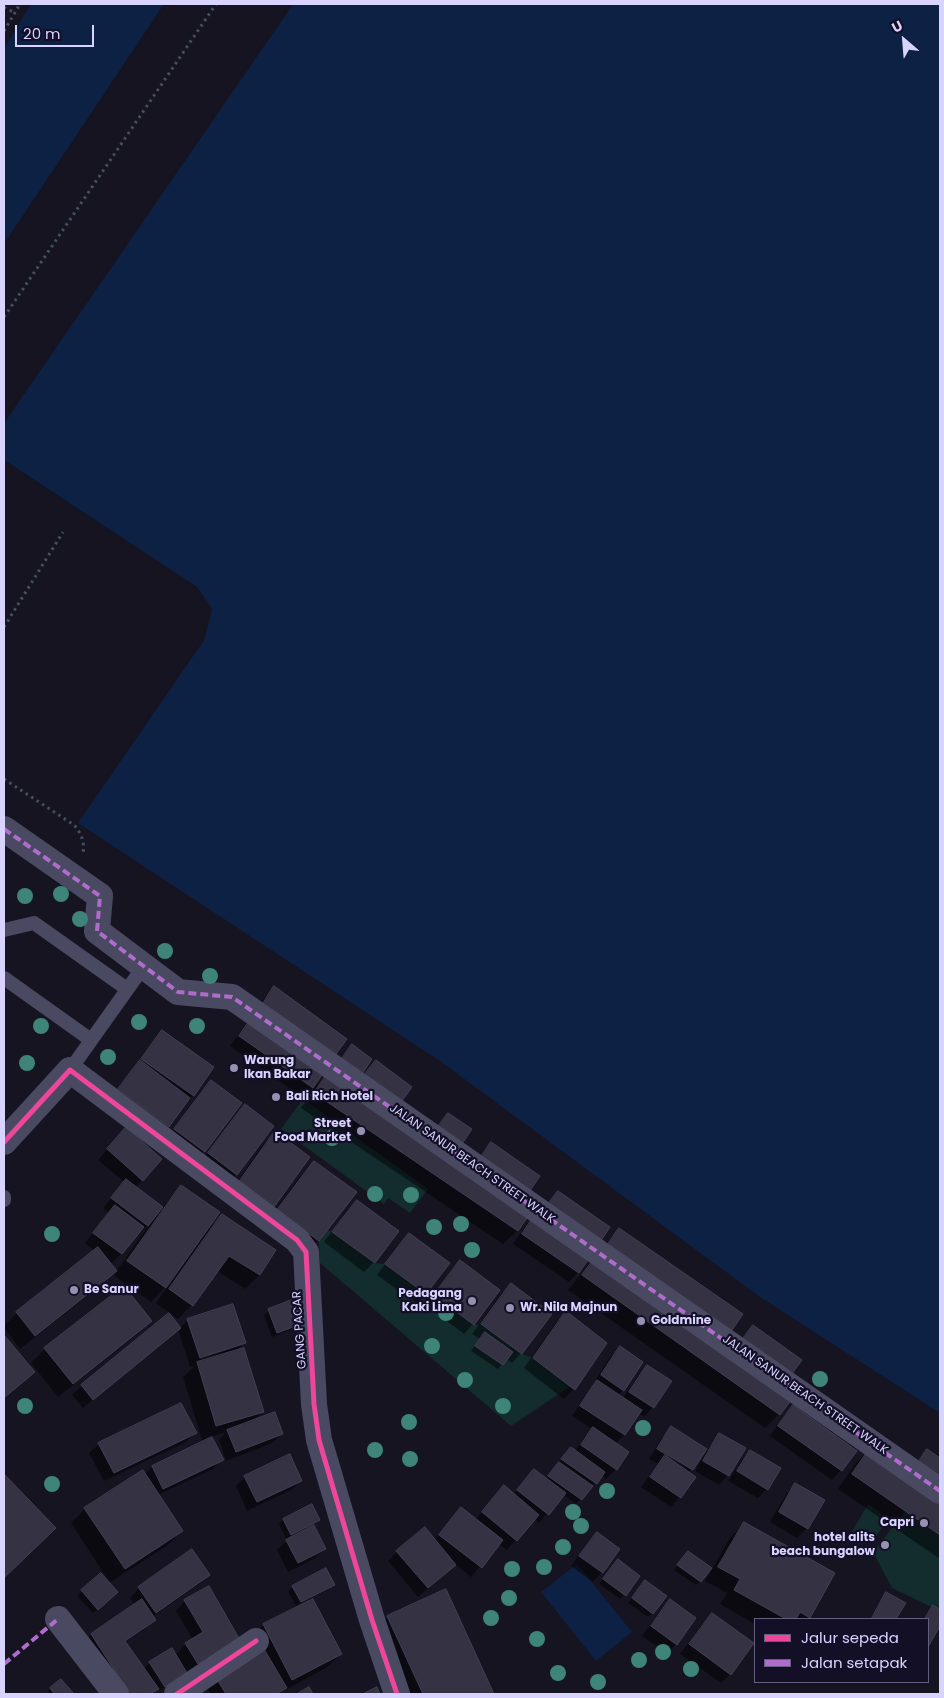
<!DOCTYPE html>
<html>
<head>
<meta charset="utf-8">
<style>
	body { margin:0 }
	#map { position:relative; width:944px; height:1698px; overflow:hidden; background:#161421; font-family:Poppins,sans-serif }
	canvas { display:block }
	.frame { position:absolute; inset:0; border:5px solid #d9d4ff; pointer-events:none }
	.legend { position:absolute; left:754px; top:1618px; width:175px; height:65px; box-sizing:border-box; background:#130f26; border:1px solid #625e7d; margin:0; padding:6px 9px; list-style:none; font-size:15px; color:#d9d4ff }
	.legend li { display:flex; align-items:center; gap:10px; height:25px }
	.legend b { width:25px; border:1px solid #625e7d }
	.north { position:absolute; left:879px; top:15px; width:50px; height:50px; -webkit-text-stroke:4px #130f26; paint-order:stroke; rotate:333deg; font-size:14px; font-weight:700; line-height:20px; text-align:center; color:#d9d4ff }
	.north::after { content:''; display:block; margin:auto; width:18px; height:22px; background:#d9d4ff; clip-path:polygon(50% 0,100% 100%,50% 72%,0 100%) }
	.scale { position:absolute; left:15px; top:25px; width:79px; height:22px; box-sizing:border-box; border:2px solid #d9d4ff; border-top:0; padding-left:6px; font-size:15px; line-height:18px; white-space:nowrap; color:#d9d4ff; -webkit-text-stroke:4px #130f26; paint-order:stroke }
</style>
</head>
<body>
<div id="map">
<canvas width="944" height="1698"></canvas>
<div class="frame"></div>
<ul class="legend">
<li><b style="height:6px;background:#ed469a"></b>Jalur sepeda</li>
<li><b style="height:6px;background:#b06ccc"></b>Jalan setapak</li>
</ul>
<div class="north">U</div>
<div class="scale">20 m</div>
</div>
<script>
const g = document.querySelector('canvas').getContext('2d');
g.lineJoin = 'round';
function paint(path, color) {
  g.fillStyle = color;
  g.fill(path, 'evenodd');
}
function trace(path, color, width, dash) {
  g.strokeStyle = color;
  g.lineWidth = width;
  g.lineCap = dash ? 'butt' : 'round';
  g.setLineDash(dash || []);
  g.stroke(path);
}
function drawText(font, color, halo, rows, align = 'center') {
  g.font = font + ' Poppins,sans-serif';
  g.lineWidth = 4.5;
  g.setLineDash([]);
  g.textBaseline = 'middle';
  g.strokeStyle = halo;
  g.fillStyle = color;
  for (const [text, x, y, turn = 0] of rows) {
    g.save();
    g.translate(x, y);
    g.rotate((+turn || 0) * Math.PI / 180);
    g.textAlign = isNaN(turn) ? turn : align;
    if (halo) g.strokeText(text, 0, 0);
    g.fillText(text, 0, 0);
    g.restore();
  }
}
paint(new Path2D(`
	M303 1099 428 1189 410 1213 388 1198 384 1204 281 1129Z
	M328 1230 375 1263 385 1264 426 1294 434 1295 474 1325 481 1324 522 1354 533 1358 571 1386 511 1426 320 1263 319 1241Z
	M868 1504 880 1512 885 1524 872 1542 864 1543 851 1533Z
	M905 1511 940 1535V1611L892 1588 873 1552Z`), '#132c2d');
paint(new Path2D(`
	M4 4H164L4 244Z
	M293 4H940V1413L760 1297 440 1061 78 823 204 640 212 609 197 587 4 460V423Z
	M577 1564 632 1632 596 1661 541 1592Z`), '#0d2144');
paint(new Path2D(`
	M4 4H31L4 49Z
	M164 4H167L4 247V244Z
	M290 4H293L4 423V418Z
	M4 460 197 587 212 609 204 640 92 802 90 801 202 639 209 610 195 589 4 463Z`), '#161421');
paint(new Path2D(`
	M274 988 325 1069 312 1088 302 1097 230 1046 244 1027 255 1016 253 1015 265 997Z
	M162 1032 212 1067 193 1095 159 1135 110 1099 153 1041Z
	M376 1062 398 1104 472 1167 482 1153 491 1143 526 1194 518 1230 503 1244 301 1108 316 1086 330 1072 354 1088Z
	M211 1082 204 1151 195 1161 166 1139 201 1091Z
	M245 1106 236 1174 227 1183 200 1163 236 1116Z
	M275 1133 308 1157 230 1192 265 1142Z
	M116 1139 160 1159 135 1188 162 1208 181 1186 205 1232 222 1216 259 1275 245 1289 217 1271 192 1305 178 1319 156 1303 167 1287 166 1286 151 1302 112 1274 101 1285 20 1349 4 1328V1326L17 1313 95 1251 85 1243 109 1213 103 1208 124 1182 98 1160ZM147 1226H148L116 1272 110 1265 121 1254 136 1234 138 1235Z
	M315 1163 318 1240 304 1254 264 1224 300 1177Z
	M558 1192 578 1272 569 1282 513 1244 527 1224 536 1215 538 1216 549 1202Z
	M357 1201 397 1231 374 1262 364 1272 324 1242 347 1211Z
	M619 1230 733 1352 744 1336 753 1327 788 1377 779 1414 765 1428 568 1290 605 1244Z
	M409 1234 448 1263 425 1294 416 1303 377 1275 400 1244Z
	M460 1262 473 1324 464 1334 426 1305 451 1271Z
	M511 1285 551 1314 521 1353 512 1363 506 1359 498 1369 471 1351 480 1339 472 1334 501 1294Z
	M295 1301 298 1327 272 1337 264 1315 269 1310Z
	M566 1313 606 1343 574 1389 564 1399 524 1368 556 1322Z
	M169 1314 180 1328 188 1320 244 1343 235 1352 263 1412 253 1421 282 1434 272 1443 226 1461 219 1440 226 1432 211 1437 222 1459 213 1469 158 1495 182 1531 168 1545 109 1583 112 1596 93 1613 77 1596 101 1574 107 1581 108 1580 71 1523 85 1509 145 1474 152 1467 211 1439V1437L202 1440 183 1377 196 1365 190 1367 178 1329 83 1408 72 1395 81 1386Z
	M150 1321 136 1335 58 1397 31 1363 45 1349Z
	M4 1337 34 1372 4 1399Z
	M620 1348 623 1390 618 1395 623 1398 638 1376 647 1366 653 1407 644 1417 638 1413 624 1435 615 1444 628 1453 616 1469 606 1479 601 1475 576 1504 563 1494 539 1523 534 1519 507 1550 499 1544 471 1577 455 1564 418 1597 388 1561 397 1552 434 1540 461 1509 475 1520 495 1497 513 1495 534 1471 546 1480 566 1453 575 1451 584 1438 592 1429 572 1416 594 1386 592 1385 610 1357Z
	M793 1407 841 1470 832 1480 770 1436 784 1416Z
	M671 1428 707 1450 720 1435 728 1475 719 1485 695 1471 706 1452 704 1451 688 1473 680 1497 671 1507 641 1487 658 1464 649 1459 662 1438Z
	M196 1432 186 1442 104 1481 89 1453 99 1444Z
	M870 1449 918 1460 927 1451 940 1459V1559L838 1489 856 1463Z
	M750 1451 767 1489 758 1498 728 1481 741 1461Z
	M4 1475 54 1528 4 1577Z
	M245 1477 301 1481 291 1490 247 1511 236 1486Z
	M796 1485 807 1528 797 1538 770 1522 786 1494Z
	M312 1505 319 1519 314 1524 286 1539 279 1524 283 1520Z
	M744 1524 809 1617 806 1619H755V1624L720 1604 727 1593 705 1581 730 1538Z
	M597 1534 602 1572 593 1582 571 1566 587 1543Z
	M287 1541 325 1549 315 1558 288 1572 277 1550Z
	M684 1557 700 1581 696 1585 674 1570Z
	M618 1561 638 1576 620 1599 599 1584Z
	M208 1575 199 1584 152 1617 154 1619 145 1629 125 1642 144 1669 150 1663 175 1655 186 1644 193 1640 176 1611 185 1601 239 1639 160 1690 158 1687 151 1694H115L82 1645 91 1635 135 1605 130 1598 139 1588Z
	M645 1582 652 1613 648 1617 628 1603Z
	M333 1585 329 1589 311 1598 341 1654 326 1668 278 1694H211L204 1683 264 1625 310 1602 309 1599 296 1606 288 1591 293 1587Z
	M445 1591 492 1694H397L370 1635 388 1617Z
	M886 1594 904 1604 895 1619H870L882 1598Z
	M670 1601 676 1644 667 1654 642 1636 661 1610Z
	M933 1607 940 1611V1623L928 1645V1619H924Z
	M712 1615 730 1674 721 1683 680 1654 702 1624Z
	M61 1680 72 1694H47L50 1689Z`), '#0007');
const building = new Path2D(`
	M274 986 347 1039 334 1057 262 1005Z
	M253 1016 326 1069 313 1088 239 1036Z
	M162 1030 214 1067 194 1096 141 1059Z
	M352 1044 372 1059 360 1077 339 1063Z
	M140 1060 190 1098 169 1127 118 1089Z
	M376 1060 412 1087 399 1105 362 1078Z
	M330 1070 534 1208 518 1231 314 1093Z
	M211 1080 242 1103 205 1152 174 1129Z
	M245 1104 274 1126 237 1175 208 1153Z
	M448 1113 472 1129 460 1147 435 1131Z
	M126 1127 162 1159 143 1181 107 1149Z
	M275 1131 310 1157 274 1207 239 1182Z
	M491 1142 540 1176 527 1195 478 1161Z
	M314 1161 357 1192 319 1241 277 1210Z
	M126 1179 163 1207 148 1226 111 1198Z
	M181 1185 220 1212 166 1288 127 1261Z
	M558 1191 610 1227 599 1244 546 1207Z
	M357 1200 399 1231 375 1263 332 1232Z
	M115 1205 144 1227 122 1254 93 1233Z
	M536 1213 593 1253 579 1273 522 1234Z
	M222 1214 276 1250 260 1275 229 1256 193 1306 169 1289Z
	M619 1228 743 1314 730 1333 606 1247Z
	M409 1233 450 1263 426 1294 385 1264Z
	M98 1247 117 1271 35 1336 16 1312Z
	M597 1255 795 1395 780 1415 582 1275Z
	M460 1260 500 1290 474 1325 434 1295Z
	M511 1283 552 1314 522 1354 481 1324Z
	M124 1286 152 1321 73 1384 44 1348Z
	M295 1299 304 1323 277 1333 268 1309Z
	M233 1304 246 1343 200 1358 187 1319Z
	M566 1311 607 1343 575 1390 533 1358Z
	M169 1313 181 1328 93 1400 81 1385Z
	M753 1325 802 1360 789 1378 740 1343Z
	M485 1332 513 1352 503 1365 475 1346Z
	M4 1335 35 1372 4 1398Z
	M620 1346 643 1362 624 1391 601 1375Z
	M244 1348 264 1412 216 1426 197 1362Z
	M647 1365 672 1381 654 1408 629 1392Z
	M597 1380 642 1410 625 1435 580 1406Z
	M181 1403 197 1433 114 1473 98 1443Z
	M793 1405 857 1451 842 1471 778 1426Z
	M275 1412 283 1434 236 1452 227 1430Z
	M671 1426 707 1449 693 1470 657 1449Z
	M593 1427 629 1452 617 1470 581 1445Z
	M719 1433 746 1448 729 1476 703 1461Z
	M212 1437 224 1460 163 1489 152 1466Z
	M571 1447 605 1472 597 1484 561 1459Z
	M870 1448 940 1496V1535L852 1474Z
	M927 1449 940 1458V1485L915 1467Z
	M750 1450 781 1468 768 1490 737 1471Z
	M290 1454 302 1481 257 1502 244 1476Z
	M665 1455 696 1477 681 1498 650 1477Z
	M559 1462 593 1486 582 1500 548 1476Z
	M534 1469 566 1493 549 1515 517 1490Z
	M143 1470 183 1531 125 1569 84 1508Z
	M4 1474 56 1528 4 1578Z
	M795 1483 825 1500 808 1529 779 1512Z
	M504 1485 539 1515 517 1541 482 1512Z
	M312 1504 320 1520 291 1535 283 1519Z
	M461 1507 503 1540 482 1568 439 1535Z
	M744 1522 835 1573 810 1618 800 1612 796 1619H786L734 1590 740 1579 718 1567Z
	M314 1525 326 1549 298 1563 286 1540Z
	M425 1527 456 1565 428 1588 396 1551Z
	M597 1532 620 1549 603 1573 579 1556Z
	M192 1549 210 1575 156 1613 138 1587Z
	M688 1551 712 1568 701 1582 677 1565Z
	M618 1559 640 1576 626 1596 603 1579Z
	M326 1568 335 1585 301 1602 292 1586Z
	M101 1573 118 1592 98 1610 81 1590Z
	M645 1580 667 1596 653 1614 632 1598Z
	M209 1586 240 1640 198 1664 185 1643 203 1632 184 1600Z
	M446 1589 494 1694H423L387 1616Z
	M886 1592 906 1603 896 1619H875L872 1618Z
	M142 1599 156 1620 125 1641 159 1689 150 1694H130L91 1634Z
	M313 1599 342 1654 292 1680 263 1624Z
	M670 1599 696 1618 677 1645 651 1626Z
	M933 1605 940 1610V1626L928 1647V1619H925Z
	M712 1613 754 1643 731 1675 689 1644Z
	M261 1644 287 1688 276 1694H226L213 1673Z
	M172 1648 187 1673 165 1687 149 1662Z
	M61 1679 74 1694H54L50 1688Z
	M309 1687 313 1694H297Z
	M377 1687 380 1694H363Z`);
paint(building, '#343243');
trace(building, '#433f54', 1);
trace(new Path2D(`
	M4 7 15 13
	M4 31 20 4
	M4 317 216 4
	M4 627 63 532
	M4 779 74 825C81 833 85 842 83 853`), '#44505f', 3, [2.5, 4]);
trace(new Path2D(`
	M4 930 34 923 127 989
	M4 978 91 1040
	M70 1070 144 966
	M4 1197V1200`), '#4a4962', 14);
trace(new Path2D(`
	M4 829 100 896 97 931 178 992 232 997 940 1491
	M4 1142 70 1070 297 1240 306 1252 314 1404 319 1440 372 1620 397 1694
	M58 1619 116 1694
	M177 1694 256 1641`), '#4a4962', 26);
trace(new Path2D(`
	M4 829 100 896 97 931 178 992 232 997 940 1491
	M4 1664 58 1619`), '#b06ccc', 4, [8, 4]);
trace(new Path2D(`
	M4 1142 70 1070 297 1240 306 1252 314 1404 319 1440 372 1620 397 1694
	M177 1694 256 1641`), '#ed469a', 5);
g.fillStyle = '#3e8478';
for (const [x, y] of [
	[61,894],
	[25,896],
	[80,919],
	[165,951],
	[210,976],
	[139,1022],
	[41,1026],
	[197,1026],
	[108,1057],
	[27,1063],
	[332,1138],
	[375,1194],
	[411,1195],
	[461,1224],
	[434,1227],
	[52,1234],
	[472,1250],
	[446,1313],
	[432,1346],
	[820,1379],
	[465,1380],
	[25,1406],
	[503,1406],
	[409,1422],
	[643,1428],
	[375,1450],
	[410,1459],
	[52,1484],
	[607,1491],
	[573,1512],
	[581,1526],
	[563,1547],
	[544,1567],
	[512,1569],
	[509,1598],
	[491,1618],
	[537,1639],
	[663,1652],
	[639,1660],
	[691,1669],
	[558,1673],
	[598,1682]
]) {
  g.beginPath();
  g.arc(x, y, 8, 0, 2 * Math.PI);
  g.fill();
}
for (const [x, y, r, color] of [
	[234,1068,5,"#9591b1"],
	[276,1097,5,"#9591b1"],
	[361,1131,5,"#9591b1"],
	[74,1290,5,"#9591b1"],
	[472,1301,5,"#9591b1"],
	[510,1308,5,"#9591b1"],
	[641,1321,5,"#9591b1"],
	[924,1523,5,"#9591b1"],
	[885,1545,5,"#9591b1"]
]) {
  const dot = new Path2D();
  dot.arc(x, y, r, 0, 2 * Math.PI);
  g.fillStyle = color;
  g.fill(dot);
  trace(dot, '#130f26', 2);
}
drawText('bold 12px', '#d9d4ff', '#130f26', [
	["Warung",244,1061],
	["Ikan Bakar",244,1075],
	["Bali Rich Hotel",286,1097],
	["Street",351,1124,"right"],
	["Food Market",351,1138,"right"],
	["Be Sanur",84,1290],
	["Pedagang",462,1294,"right"],
	["Kaki Lima",462,1308,"right"],
	["Wr. Nila Majnun",520,1308],
	["Goldmine",651,1321],
	["Capri",914,1523,"right"],
	["hotel alits",875,1538,"right"],
	["beach bungalow",875,1552,"right"]
], 'left');
drawText('12px', '#d9d4ff', '#130f26', [
	["JALAN SANUR BEACH STREET WALK",472,1164,35],
	["GANG PACAR",300,1330,-94],
	["JALAN SANUR BEACH STREET WALK",805,1395,35]
]);
</script>
</body>
</html>
